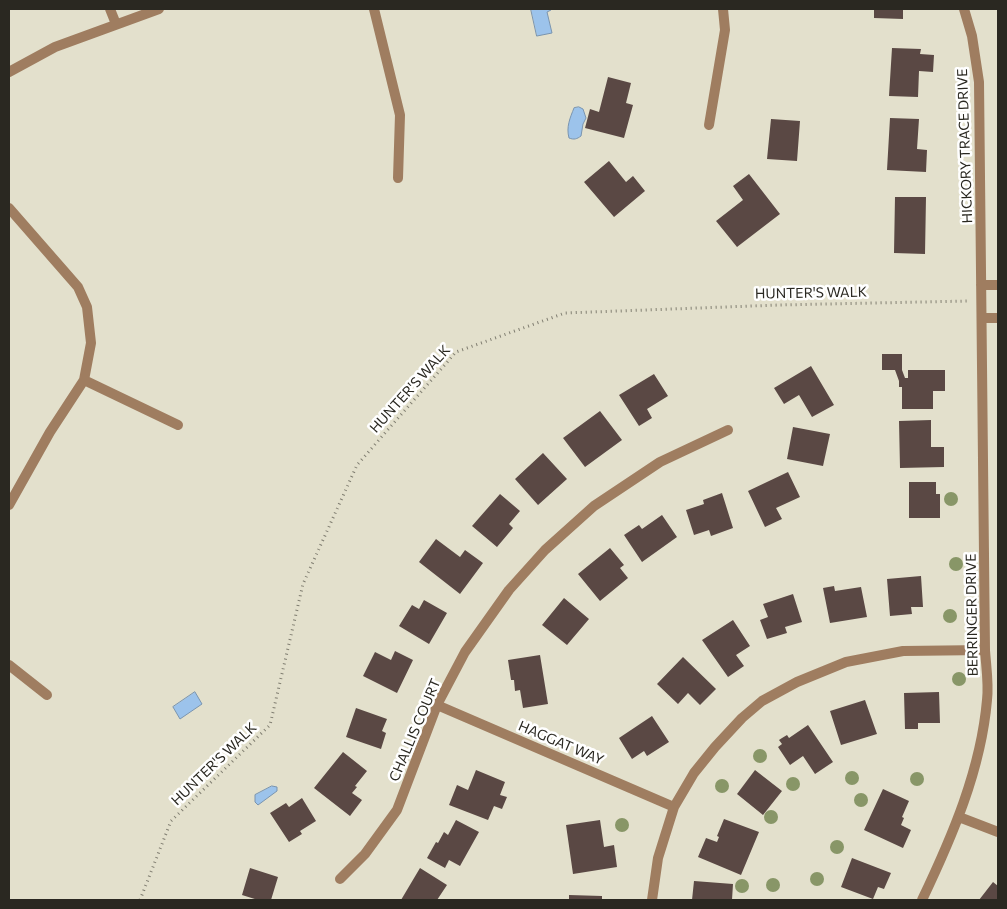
<!DOCTYPE html>
<html>
<head>
<meta charset="utf-8">
<style>
	body { margin:0 }
	#map { position:relative; width:1007px; height:909px; overflow:hidden; background:#e3e0cc; font-family:Commissioner,sans-serif }
	canvas { display:block }
	.frame { position:absolute; inset:0; border:10px solid #2a2821; pointer-events:none }
</style>
</head>
<body>
<div id="map">
<canvas width="1007" height="909"></canvas>
<div class="frame"></div>
</div>
<script>
const g = document.querySelector('canvas').getContext('2d');
g.lineJoin = 'round';
function paint(path, color) {
  g.fillStyle = color;
  g.fill(path, 'evenodd');
}
function trace(path, color, width, dash) {
  g.strokeStyle = color;
  g.lineWidth = width;
  g.lineCap = dash ? 'butt' : 'round';
  g.setLineDash(dash || []);
  g.stroke(path);
}
function drawText(font, color, halo, rows, align = 'center') {
  g.font = font + ' Commissioner,sans-serif';
  g.lineWidth = 5;
  g.setLineDash([]);
  g.textBaseline = 'middle';
  g.strokeStyle = halo;
  g.fillStyle = color;
  for (const [text, x, y, turn = 0] of rows) {
    g.save();
    g.translate(x, y);
    g.rotate((+turn || 0) * Math.PI / 180);
    g.textAlign = isNaN(turn) ? turn : align;
    if (halo) g.strokeText(text, 0, 0);
    g.fillText(text, 0, 0);
    g.restore();
  }
}
const water = new Path2D(`
	M531 9H551V10L547 12 552 33 537 36Z
	M579 107 583 109 586 118 583 124 581 136C577 139 574 140 569 138 566 127 570 118 574 108Z
	M195 692 202 704 180 719 173 707Z
	M272 786 277 787V791L258 805 255 802V795Z`);
paint(water, '#9cc3eb');
trace(water, '#7a94ae', 1);
paint(new Path2D(`
	M874 9H903V19L874 18Z
	M892 48 921 49 920 54 934 55 933 72 919 71 918 97 889 96Z
	M608 77 631 83 626 103 633 105 624 138 585 128 590 109 599 112Z
	M890 118 919 119 917 149 927 150 926 172 887 170Z
	M771 119 800 121 797 161 767 159Z
	M609 161 626 182 633 176 645 191 614 217 584 182Z
	M749 174 780 214 737 247 716 221 743 200 733 186Z
	M895 197H926L925 254 894 253Z
	M882 354H902V370L905 378H908V370H945V391H933V409H902V387H899V381L895 370H882Z
	M811 366 834 405 812 417 799 395 784 404 774 388Z
	M654 374 668 396 647 409 652 418 639 426 619 395Z
	M600 411 622 440 585 467 563 438Z
	M931 420V447H944V467L900 468 899 421Z
	M793 427 830 434 823 466 787 459Z
	M543 453 567 479 538 505 515 479Z
	M788 472 800 497 776 508 782 519 765 527 748 491Z
	M909 482H936V494H940V518H909Z
	M722 493 733 528 711 536 709 530 694 535 686 510 704 504 703 500Z
	M500 494 520 511 509 524 513 528 497 547 472 526Z
	M662 515 677 537 642 562 624 535 639 525 642 529Z
	M436 539 460 557 465 550 483 563 460 594 419 562Z
	M610 548 624 565 620 568 628 578 600 601 578 574Z
	M921 576 923 607H911L912 614 890 616 887 579Z
	M834 586 835 591 861 587 867 617 830 623 823 588Z
	M793 594 802 622 785 627 787 633 767 639 760 620 768 617 763 604Z
	M564 598 589 619 567 645 542 625Z
	M424 600 447 613 429 644 399 626 412 605 419 609Z
	M733 620 750 646 736 655 744 666 728 677 702 640Z
	M395 651 413 660 397 693 363 676 375 652 391 660Z
	M540 655 548 704 523 708 520 690 515 691 514 680H511L508 660Z
	M683 657 716 689 700 705 688 693 678 704 657 684Z
	M939 692 940 723H918V729H905L904 693Z
	M865 700 877 734 841 745 830 711Z
	M356 708 387 719 382 731 386 733 381 749 346 737Z
	M652 716 669 742 647 756 644 751 632 759 619 738Z
	M808 725 833 762 815 774 803 756 790 765 778 747 782 744 779 740 782 738 787 735 789 738Z
	M343 752 367 771 355 786 357 787 352 793 362 800 350 816 314 788Z
	M476 770 505 782 500 795 507 797 502 809 494 806 488 820 449 805 457 785 468 790Z
	M755 770 782 791 763 815 737 794Z
	M883 789 909 801 902 817 904 818 901 825 911 830 903 848 864 830Z
	M302 798 316 821 300 831 302 834 289 842 270 813 286 803 289 807Z
	M724 819 759 832 741 875 698 857 706 838 717 842 719 837 717 836Z
	M456 820 479 832 460 866 449 860 445 868 427 858 436 842 438 843 444 832 448 835Z
	M600 820 604 847 614 845 617 867 573 874 566 825Z
	M852 858 891 873 884 889 878 887 873 899 841 887Z
	M250 868 278 877 271 900H258L242 895Z
	M420 868 447 885 437 900H401Z
	M694 881 733 884 732 900H692Z
	M993 882 998 886V900H979Z
	M569 895 602 896V900H569Z`), '#5a4844');
trace(new Path2D(`
	M140 900 171 821 270 725 303 584 357 465 456 352 565 313 779 305 969 301`), '#807e71', 3, [1, 4]);
trace(new Path2D(`
	M110 9 116 24
	M374 9 400 115 398 178
	M9 72 55 47 159 9
	M709 125 725 30 723 9
	M9 208 78 287 87 307 91 343 84 380 50 432 9 505
	M981 285H998
	M982 318H998
	M84 380 178 425
	M9 665 47 695
	M437 705 674 807
	M959 817 998 832
	M340 879 365 854 397 810 437 705 465 652 509 590 545 550 594 506 660 462 728 430
	M652 900 658 858 674 807 694 773 715 747 742 718 762 701 797 682 846 662 903 651 985 650
	M922 900C952 837 981 770 987 700 989 684 986 666 985 650L979 82 972 36 964 9`), '#9f7d60', 10);
g.fillStyle = '#889667';
for (const [x, y] of [
	[951,499],
	[956,564],
	[950,616],
	[959,679],
	[760,756],
	[852,778],
	[917,779],
	[793,784],
	[722,786],
	[861,800],
	[771,817],
	[622,825],
	[837,847],
	[817,879],
	[773,885],
	[742,886]
]) {
  g.beginPath();
  g.arc(x, y, 7, 0, 2 * Math.PI);
  g.fill();
}
drawText('14px', '#2a2821', '#fff', [
	["HICKORY TRACE DRIVE",965,146,-92],
	["HUNTER'S WALK",811,293,-1],
	["HUNTER'S WALK",410,389,-48],
	["BERRINGER DRIVE",972,615,-91],
	["CHALLIS COURT",415,730,-67],
	["HAGGAT WAY",561,743,23],
	["HUNTER'S WALK",214,764,-44]
]);
</script>
</body>
</html>
